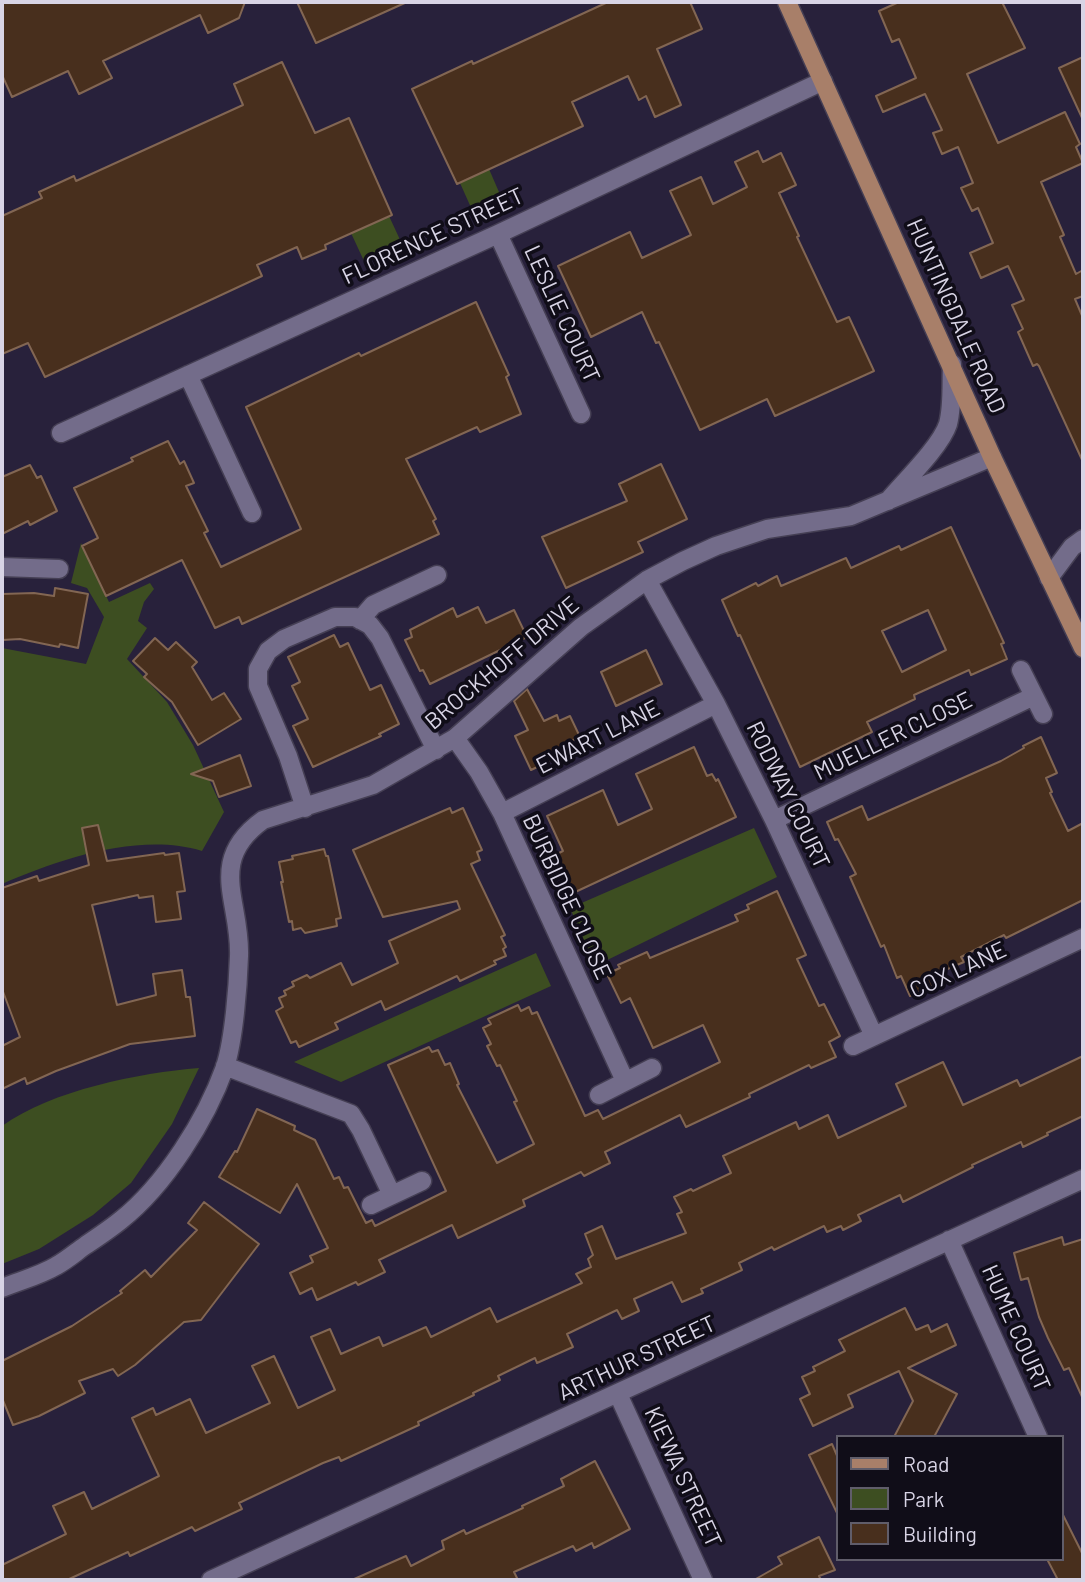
<!DOCTYPE html>
<html>
<head>
<meta charset="utf-8">
<style>
	body { margin:0 }
	#map { position:relative; width:1085px; height:1582px; overflow:hidden; background:#28213b; font-family:Barlow,sans-serif }
	canvas { display:block }
	.frame { position:absolute; inset:0; border:4px solid #d8d4e5; pointer-events:none }
	.legend { position:absolute; left:836px; top:1435px; width:228px; height:126px; box-sizing:border-box; background:#100d18; border:2px solid #605d6a; margin:0; padding:9px 12px; list-style:none; font-size:21px; color:#d8d4e5 }
	.legend li { display:flex; align-items:center; gap:14px; height:35px }
	.legend b { width:35px; border:2px solid #605d6a }
</style>
</head>
<body>
<div id="map">
<canvas width="1085" height="1582"></canvas>
<div class="frame"></div>
<ul class="legend">
<li><b style="height:9px;background:#a87f69"></b>Road</li>
<li><b style="height:19px;background:#3d4e21"></b>Park</li>
<li><b style="height:19px;background:#482f1d"></b>Building</li>
</ul>
</div>
<script>
const g = document.querySelector('canvas').getContext('2d');
g.lineJoin = 'round';
function paint(path, color) {
  g.fillStyle = color;
  g.fill(path, 'evenodd');
}
function trace(path, color, width, dash) {
  g.strokeStyle = color;
  g.lineWidth = width;
  g.lineCap = dash ? 'butt' : 'round';
  g.setLineDash(dash || []);
  g.stroke(path);
}
function drawText(font, color, halo, rows, align = 'center') {
  g.font = font + ' Barlow,sans-serif';
  g.lineWidth = 7;
  g.setLineDash([]);
  g.textBaseline = 'middle';
  g.strokeStyle = halo;
  g.fillStyle = color;
  for (const [text, x, y, turn = 0] of rows) {
    g.save();
    g.translate(x, y);
    g.rotate((+turn || 0) * Math.PI / 180);
    g.textAlign = isNaN(turn) ? turn : align;
    if (halo) g.strokeText(text, 0, 0);
    g.fillText(text, 0, 0);
    g.restore();
  }
}
paint(new Path2D(`
	M489 169 502 199 473 212 460 183Z
	M389 216 402 244 364 261 351 233Z
	M81 543 109 602 150 583 154 589 144 602 138 621 147 628 127 659 167 702 193 745 224 812 202 851C139 832 60 859 2 884V648L86 664 104 617 87 588 71 583Z
	M754 828 777 877 595 966 570 908Z
	M536 953 551 986 341 1082 294 1062Z
	M199 1068 172 1124 131 1183 93 1215 39 1249 2 1264V1126C52 1090 139 1073 199 1068Z`), '#3d4e21');
const building = new Path2D(`
	M2 2H245L239 18 208 33 200 15 103 61 112 78 79 94 68 71 12 97 2 75Z
	M297 2H407L316 43Z
	M608 2H690L702 29 657 49 681 105 655 117 646 96 639 100 628 76 572 102 583 126 457 184 412 89 472 61 473 64Z
	M899 2H1002L1025 48 967 74 998 143 1065 112 1080 144 1076 147 1083 163 1041 182 1064 235 1060 237 1076 274 1083 270V296L1075 299 1083 318V462L1039 366 1037 364 1033 366 1018 332 1023 329 1012 305 1024 300 1008 266 981 278 970 253 993 243 978 208 972 211 961 188 973 183 958 147 942 154 933 133 942 130 925 94 883 112 876 96 916 78 899 39 892 42 879 11Z
	M1083 57V120L1059 68Z
	M282 62 315 133 349 118 392 215 325 245 326 249 302 259 297 247 257 265 262 276 45 377 28 343 2 354V216L42 198 39 192 74 176 76 181 243 105 234 84Z
	M758 151 763 162 781 153 796 185 779 193 799 236 797 237 837 322 849 317 874 371 775 416 767 399 700 430 659 342 656 343 642 312 591 337 558 266 630 232 642 258 691 235 670 191 701 177 713 204 747 187 735 162Z
	M476 302 509 375 506 377 521 414 480 432 477 427 406 459 436 519 433 521 439 534 242 624 239 617 215 628 182 560 106 596 82 546 98 538 74 488 133 461 131 458 168 441 180 464 184 461 194 483 186 486 208 531 204 533 221 567 301 529 246 407 359 353 361 356Z
	M661 464 687 519 638 542 643 552 566 588 542 537 627 501 619 484Z
	M30 465 37 478 41 476 57 511 30 525 28 521 2 534V477Z
	M951 527 1004 643 1001 644 1007 659 971 675 969 670 914 695 915 699 867 722 872 732 800 767 740 635 738 636 722 600 756 583 758 586 777 576 781 586 846 558 851 568 899 546 901 550ZM928 610 946 650 902 672 882 631Z
	M55 588 88 594 78 648 60 644 59 647 20 639 2 640V594L34 593 54 596Z
	M478 607 486 623 514 610 527 637 430 684 423 670 420 671 405 640 412 637 410 630 453 608 457 617Z
	M334 635 340 647 348 643 370 690 381 685 399 724 379 734 381 736 313 767 293 726 308 719 292 686 300 682 288 657Z
	M155 638 168 650 176 642 197 662 192 667 212 700 224 693 241 719 198 745 172 702 144 677 147 674 133 661Z
	M646 650 662 684 616 706 601 672Z
	M527 689 544 721 557 715 559 721 570 716 580 737 569 742 573 750 531 770 515 736 528 730 514 701Z
	M1041 737 1057 773 1046 778 1052 792 1050 793 1068 831 1083 823V900L1006 938 1004 935 961 957 964 962 938 973 942 982 910 996 901 976 897 978 884 945 881 947 850 877 856 874 838 839 835 840 827 822 862 806 868 820 1001 761 1024 748 1023 746Z
	M694 747 707 776 712 774 716 781 718 779 736 817 571 894 553 856 563 851 547 816 603 790 618 825 652 809 636 774Z
	M240 755 251 786 219 797 213 781 191 774Z
	M450 808 452 813 463 808 482 850 477 852 480 860 471 864 505 935 501 937 506 947 503 949 506 956 494 961 496 964 460 981 457 976 385 1010 381 1001 335 1023 338 1029 299 1047 296 1041 291 1043 276 1011 283 1007 279 998 286 995 284 991 294 986 292 982 307 975 310 978 341 963 352 985 398 963 389 941 460 909 457 901 383 917 353 850Z
	M98 825 107 861 164 853 165 855 179 853 185 891 177 892 181 919 156 922 153 896 139 898 138 895 92 905 117 1005 156 995 153 974 182 970 186 997H190L195 1036 130 1044 56 1071 27 1084 25 1078 2 1089V1046L20 1037 2 989V888L37 876 39 881 89 865 82 828Z
	M324 849 326 856H328L341 918 336 919 337 926 305 933 301 928 293 930 292 921 289 922 281 882H283L279 862 293 859 292 856Z
	M777 891 806 955 797 959 819 1006 824 1004 840 1036 829 1042 836 1057 811 1068 809 1065 749 1094 750 1097 686 1127 680 1115 605 1152 610 1163 584 1176 581 1172 523 1200 525 1206 458 1238 452 1225 379 1260 385 1272 358 1285 356 1282 317 1300 312 1288 300 1294 290 1273 313 1262 310 1256 328 1248 297 1184 280 1213 219 1177 235 1151 237 1152 257 1109 295 1126 294 1130 315 1140 334 1179 339 1177 344 1188 348 1187 366 1223 372 1220 375 1226 446 1191 388 1065 429 1047 432 1052 438 1050 445 1065 450 1063 459 1084 457 1085 497 1163 534 1144 514 1102 517 1101 500 1065 497 1066 487 1046 491 1044 483 1028 491 1024 488 1019 518 1005 521 1011 529 1007 532 1014 537 1012 585 1116 598 1110 603 1119 720 1062 703 1025 653 1048 630 998 621 1003 607 974 620 968 618 965 647 952 650 958 738 921 735 915 749 909 747 905Z
	M1083 1056V1116L1047 1133 1048 1135 1023 1147 1021 1142 972 1165 973 1167 903 1202 900 1195 858 1215 861 1221 843 1230 841 1226 827 1232 824 1226 774 1250 772 1247 739 1263 742 1270 701 1289 703 1293 682 1302 672 1282 634 1299 639 1311 622 1319 617 1310 567 1334 573 1347 537 1363 535 1358 498 1376 500 1380 473 1393 474 1395 418 1422 419 1425 341 1461 339 1457 323 1463 239 1503 242 1509 195 1531 192 1527 130 1556 128 1552 67 1580H2V1565L66 1534 53 1506 84 1492 92 1509 159 1476 132 1418 153 1408 156 1415 190 1399 206 1433 270 1403 252 1366 274 1356 298 1408 335 1390 311 1337 330 1329 341 1354 379 1337 383 1346 426 1327 431 1337 490 1308 497 1322 582 1283 576 1274 591 1267 588 1259 593 1255 585 1234 602 1226 616 1259 686 1233 677 1214 682 1212 674 1197 691 1189 693 1191 731 1173 723 1156 796 1122 799 1129 828 1115 838 1138 906 1106 896 1084 943 1062 963 1105 1017 1080 1020 1086Z
	M204 1202 259 1244 201 1320 184 1322 135 1365 118 1376 113 1369 79 1381 85 1393 39 1416 13 1425 2 1398V1361L72 1326 122 1293 120 1291 145 1270 151 1277 197 1230 188 1223Z
	M1062 1237 1064 1245 1083 1239V1399L1069 1368 1064 1370 1048 1338 1039 1317 1028 1278 1021 1280 1014 1253Z
	M905 1308 916 1330 928 1325 931 1332 947 1324 956 1345 908 1368 957 1394 934 1437H894L913 1401 899 1371 848 1395 853 1407 813 1426 800 1399 810 1394 802 1377 815 1371 813 1367 845 1351 839 1340Z
	M832 1444 838 1458V1515L809 1455Z
	M595 1461 630 1529 594 1548 592 1543 576 1551 573 1546 514 1572 518 1580H352L406 1556 411 1566 444 1549 442 1541 464 1530 466 1534 523 1508 522 1506 564 1486 561 1479Z
	M1062 1513 1083 1555V1580H1058L1047 1559H1062Z
	M819 1537 835 1570 819 1576 821 1580H754L782 1564 778 1557Z`);
paint(building, '#482f1d');
trace(building, '#826653', 2);
const minor = new Path2D(`
	M498 234 581 414
	M188 375 252 513
	M61 433 498 234 823 81
	M888 501C904 482 941 446 948 424 953 405 951 383 952 364
	M2 567 59 569
	M1049 578 1072 547 1083 539
	M647 580 716 704 774 820 874 1036
	M360 620 373 605 437 575
	M1021 670 1043 714
	M455 738 479 772 502 813 625 1081
	M305 808 288 756 258 686V669L268 651 284 639 335 617H355L370 625 380 638 436 750
	M502 813 716 704
	M774 820 1034 696
	M853 1046 1083 938
	M225 1066 351 1114 361 1130 392 1195
	M599 1095 652 1068
	M371 1205 422 1181
	M949 1240 1038 1437
	M2 1288C19 1281 39 1276 56 1266 67 1260 76 1252 86 1245 98 1237 110 1229 121 1220 165 1185 206 1120 225 1067 234 1039 238 986 239 956 241 901 206 861 263 820L373 785 455 738 581 627 647 580 683 561 716 546 767 529 851 516 992 457
	M618 1394 703 1580
	M211 1580 1083 1179`);
const major = new Path2D(`
	M787 2 992 457 1083 648`);
trace(minor, '#453f54', 21);
trace(major, '#453f54', 21);
trace(minor, '#736c8a', 18);
trace(major, '#a87f69', 18);
drawText('23px', '#d8d4e5', '#100d18', [
	["FLORENCE STREET",433,236,-25],
	["LESLIE COURT",562,314,65],
	["HUNTINGDALE ROAD",956,316,66],
	["BROCKHOFF DRIVE",502,663,-40],
	["MUELLER CLOSE",893,736,-26],
	["EWART LANE",598,737,-27],
	["RODWAY COURT",788,795,64],
	["BURBIDGE CLOSE",567,897,65],
	["COX LANE",958,970,-25],
	["HUME COURT",1016,1328,66],
	["ARTHUR STREET",637,1358,-25],
	["KIEWA STREET",683,1477,65]
]);
</script>
</body>
</html>
